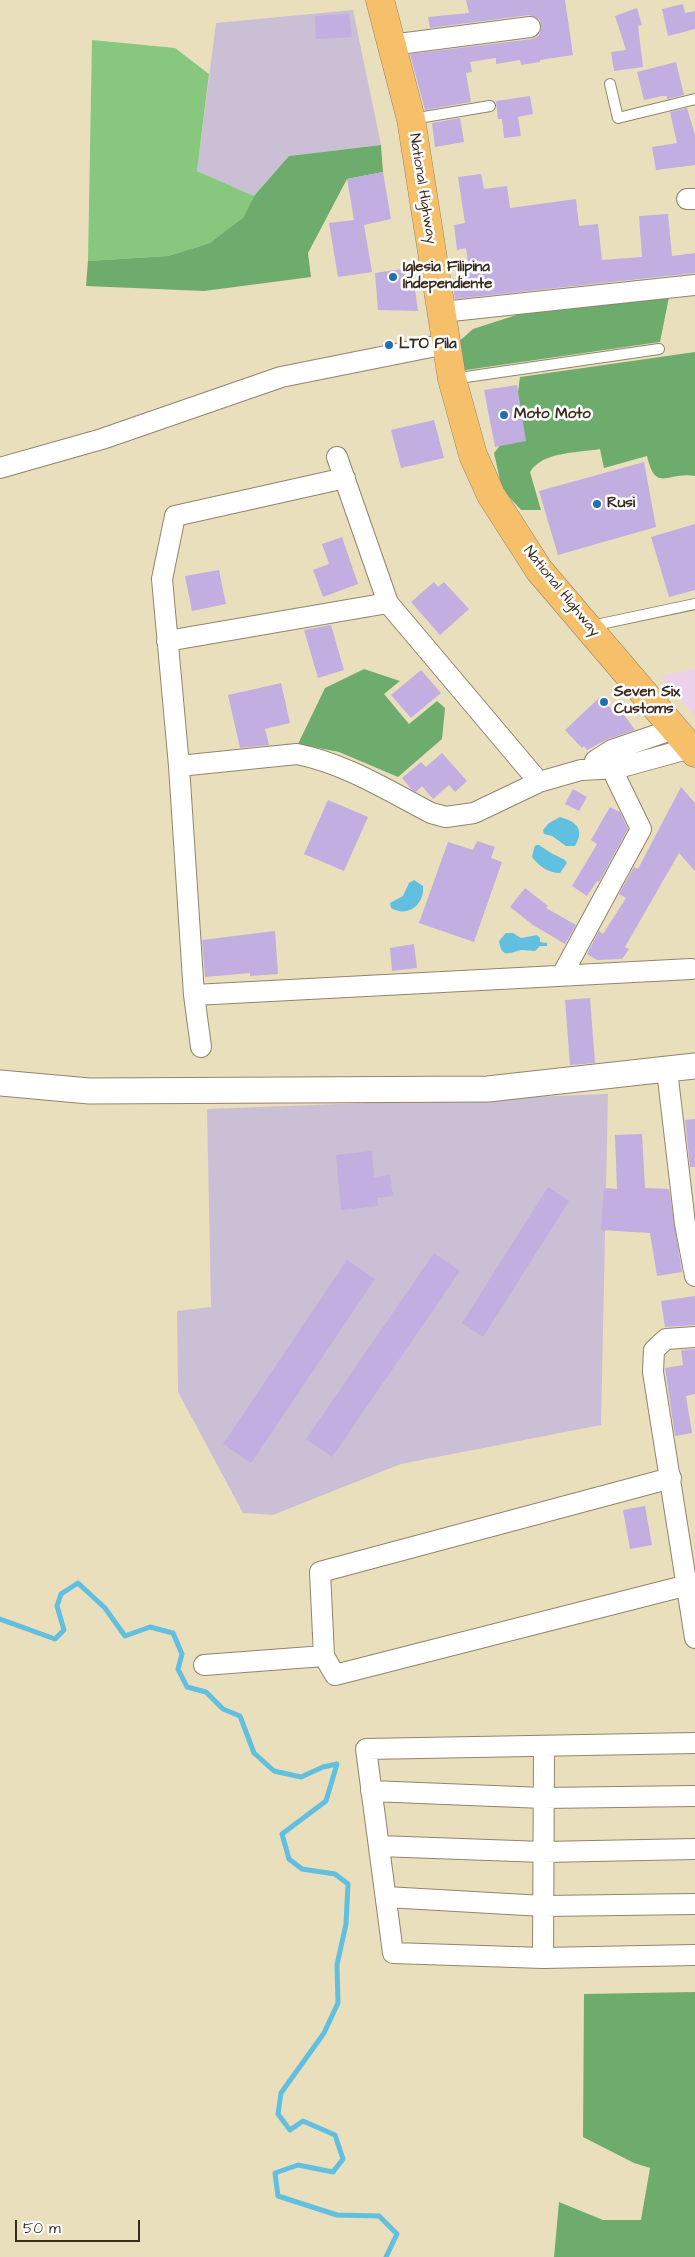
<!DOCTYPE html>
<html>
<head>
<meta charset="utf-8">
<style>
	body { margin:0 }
	#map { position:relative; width:695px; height:2257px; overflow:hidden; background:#eadfbc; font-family:"Architects Daughter",sans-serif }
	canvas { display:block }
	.scale { position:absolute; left:15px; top:2220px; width:125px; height:22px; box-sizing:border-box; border:2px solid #3b2a1e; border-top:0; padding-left:6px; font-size:15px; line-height:18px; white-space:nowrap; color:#3b2a1e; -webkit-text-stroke:4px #fff; paint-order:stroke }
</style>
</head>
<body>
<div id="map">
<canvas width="695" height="2257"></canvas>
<div class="scale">50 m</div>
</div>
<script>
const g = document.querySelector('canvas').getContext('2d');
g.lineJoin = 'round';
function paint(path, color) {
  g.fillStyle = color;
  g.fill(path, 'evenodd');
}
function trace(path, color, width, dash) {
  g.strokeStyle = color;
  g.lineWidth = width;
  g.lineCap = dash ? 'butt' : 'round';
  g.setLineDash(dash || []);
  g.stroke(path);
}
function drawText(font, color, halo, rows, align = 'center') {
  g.font = font + ' "Architects Daughter",sans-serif';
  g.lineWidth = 5;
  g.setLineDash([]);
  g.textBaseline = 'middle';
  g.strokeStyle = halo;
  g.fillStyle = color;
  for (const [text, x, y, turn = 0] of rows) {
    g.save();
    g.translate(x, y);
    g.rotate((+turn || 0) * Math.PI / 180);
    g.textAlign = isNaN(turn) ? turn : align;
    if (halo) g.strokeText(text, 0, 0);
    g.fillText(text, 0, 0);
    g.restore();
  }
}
paint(new Path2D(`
	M695 669V716L661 676Z`), '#ecd1ea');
paint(new Path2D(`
	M353 10 381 145 289 156 254 196 197 171 216 23Z
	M608 1094 601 1425 401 1464 273 1515 243 1513 178 1392 177 1311 211 1307 207 1109Z`), '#cbbfd5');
paint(new Path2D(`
	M92 40 175 48 209 74 197 171 254 196 245 217 210 243 168 256 88 261Z`), '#87c77e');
paint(new Path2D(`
	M381 145 383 172 347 179 308 253 311 277 204 291 86 286 88 261 168 256 210 243 244 217 254 196 289 156Z
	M670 292 660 342 459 371 456 344 473 329 529 311Z
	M695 352V476C667 471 656 494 647 456L604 468 600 449C578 453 543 451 530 472L541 510H521L502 489 494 453 513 429 520 377Z
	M364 669 400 681 384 694 409 724 437 701 445 708 442 739 398 777 339 752 298 744 325 688Z
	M695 1992V2257H554L559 2202 603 2220H641L650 2168 634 2163 583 2137 584 1994Z`), '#6dac6d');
paint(new Path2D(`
	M560 817C577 822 585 829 575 846H566L552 836 544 834 543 830 549 823Z
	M536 845H539L551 853 565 860 567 863 560 873C548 873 539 866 532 857L534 848Z
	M414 880 423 886C425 905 407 918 391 908L390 903 403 896 409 883Z
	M506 933H513L521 938 537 935 540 938V942L547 943V946H540L535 951C530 951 527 950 522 950 511 951 502 961 499 941Z`), '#61bfdf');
trace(new Path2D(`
	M0 1619 55 1639 64 1630 57 1606 61 1594 78 1583 105 1608 125 1636 150 1627 173 1633 182 1654 178 1669 187 1687 206 1692 223 1709 240 1716 254 1753 274 1771 301 1777 323 1767 337 1764 326 1801 282 1834 289 1859 302 1869 335 1874 348 1884 346 1924 337 1965 338 2003 324 2033 281 2093 278 2114 290 2130 303 2121 335 2135 343 2159 333 2172 298 2165 275 2173 278 2196 337 2215 379 2216 397 2234 386 2257`), '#61bfdf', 5);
paint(new Path2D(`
	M466 0H565L573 55 540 60V62L521 65 520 60 496 64V58L470 62 472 72 466 73 471 102 425 110 410 54 532 39 538 36 541 31 540 20 529 15 430 28 428 17 469 13Z
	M683 4 685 13 695 11V29L668 36 662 9Z
	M637 8 642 25 638 26 643 67 614 71 611 52 626 50 615 16Z
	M349 14 352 37 316 39 315 16Z
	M676 62 684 95 667 99V96H662L644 100 637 72Z
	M530 96 533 114 518 117 521 136 504 138 502 119H498L496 101Z
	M687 108 695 135V165L656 170 652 147 677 143 670 112Z
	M460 118 464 142 435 147 432 123Z
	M383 172 391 219 364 225 372 272 338 277 329 223 354 220 347 179Z
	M481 174 484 189 507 186 510 208 576 199 579 226 598 224 602 260 642 257 639 216 668 214 672 256 695 253V273L455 299 452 279 470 276 466 248 457 250 454 225 465 223 458 177Z
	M409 268 412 282H414L418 311 378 310 375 273Z
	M517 385 526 441 495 447 484 390Z
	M434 420 444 458 401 468 391 430Z
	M644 462 656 527 558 555 539 491Z
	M695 524V590L669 597 651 537Z
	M342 537 358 584 323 597 313 570 329 564 322 544Z
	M219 570 226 604 192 611 185 576Z
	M434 582 438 587 444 582 469 609 440 635 411 602Z
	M331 625 344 670 318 678 304 630Z
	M421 670 441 693 411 718 391 695Z
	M281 683 290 723 265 729 269 745 240 748 228 695Z
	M600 697 617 715 621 711 635 730 608 739 587 750 584 746 582 748 565 730Z
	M442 753 467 781 455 792 449 785 433 799 422 786 416 792 412 790 402 778 421 762 426 767Z
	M681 787 695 803V871L679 853 625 947 629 949 622 959 597 960 587 954 599 931 603 934 626 898 619 894 634 867 638 869Z
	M573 789 587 797 579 811 565 804Z
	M328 800 368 817 344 871 304 854Z
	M610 807 620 812 628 829 599 882 597 881 587 896 572 886 597 844 591 840Z
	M477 841 495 847 491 858 502 862 474 942 419 923 448 842 473 850Z
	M525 888 548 906 546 908 576 925 565 944 533 925 510 907Z
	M275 931 278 974 250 976V973L205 977 202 940Z
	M414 944 417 968 392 971 390 948Z
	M590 998 595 1063 570 1065 565 1000Z
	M695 1119V1167H690L685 1120Z
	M642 1134 645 1188 669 1189 682 1272 657 1276 650 1233 601 1230 604 1188 617 1189 615 1135Z
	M372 1151 374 1177 390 1175 393 1196 377 1198 378 1206 341 1210 336 1155Z
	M548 1187 569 1201 483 1337 462 1323Z
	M434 1253 460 1271 332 1457 306 1439Z
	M347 1260 375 1279 251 1463 223 1444Z
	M695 1296V1325L665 1327 661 1301Z
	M695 1349V1394L686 1396 692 1433 675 1436 665 1368 683 1365 681 1350Z
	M645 1506 652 1545 630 1549 623 1510Z`), '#c2aee1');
const service = new Path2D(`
	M610 84 618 118 695 99
	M412 119 490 106
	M452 379 659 349
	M591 626 695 604`);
const minor = new Path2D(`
	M391 45 530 27
	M687 199H695
	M442 312 695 285
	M337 457 388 603 539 782
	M0 468 102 439 281 377 446 344
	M167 641 388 603
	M595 761 612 750 674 729
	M179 766 297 754C346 764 387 790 431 813L446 817 474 813 539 782 581 770 618 768 691 748
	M562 975 641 829 605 755
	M194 995 691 969
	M201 1047 194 995 179 766 162 579 175 516 345 478
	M667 1070 685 1224 695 1276
	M695 1337 666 1339 654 1350 653 1372 695 1638
	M671 1478 320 1572 324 1656 335 1675 688 1585
	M204 1665 324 1656
	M695 1743 366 1749 393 1953 543 1958 695 1955
	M371 1791 543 1798 695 1796
	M379 1846 543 1852 695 1849
	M386 1897 543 1906 695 1904
	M543 1958 544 1747`);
const tertiary = new Path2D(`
	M0 1083 89 1091 488 1089 695 1066`);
const primary = new Path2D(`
	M380 0 411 119 452 379 473 455 491 495 539 570 695 753`);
trace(service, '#92846d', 12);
trace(minor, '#92846d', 22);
trace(tertiary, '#92846d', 27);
trace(primary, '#92846d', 29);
trace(service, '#fff', 10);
trace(minor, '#fff', 20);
trace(tertiary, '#fff', 25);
trace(primary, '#f6c06b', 28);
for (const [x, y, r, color] of [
	[393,277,5,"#1f6fb2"],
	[389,345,5,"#1f6fb2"],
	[504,415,5,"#1f6fb2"],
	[597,504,5,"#1f6fb2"],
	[604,702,5,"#1f6fb2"]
]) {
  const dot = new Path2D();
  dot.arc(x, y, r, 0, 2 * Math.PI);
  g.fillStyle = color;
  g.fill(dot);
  trace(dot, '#fff', 2);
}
drawText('15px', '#3b2a1e', '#fff', [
	["National Highway",422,189,81],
	["National Highway",561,592,51]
]);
drawText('bold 15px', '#3b2a1e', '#fff', [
	["Iglesia Filipina",403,268],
	["Independiente",403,285],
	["LTO Pila",399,345],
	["Moto Moto",514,415],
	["Rusi",607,504],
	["Seven Six",614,693],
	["Customs",614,710]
], 'left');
</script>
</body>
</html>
